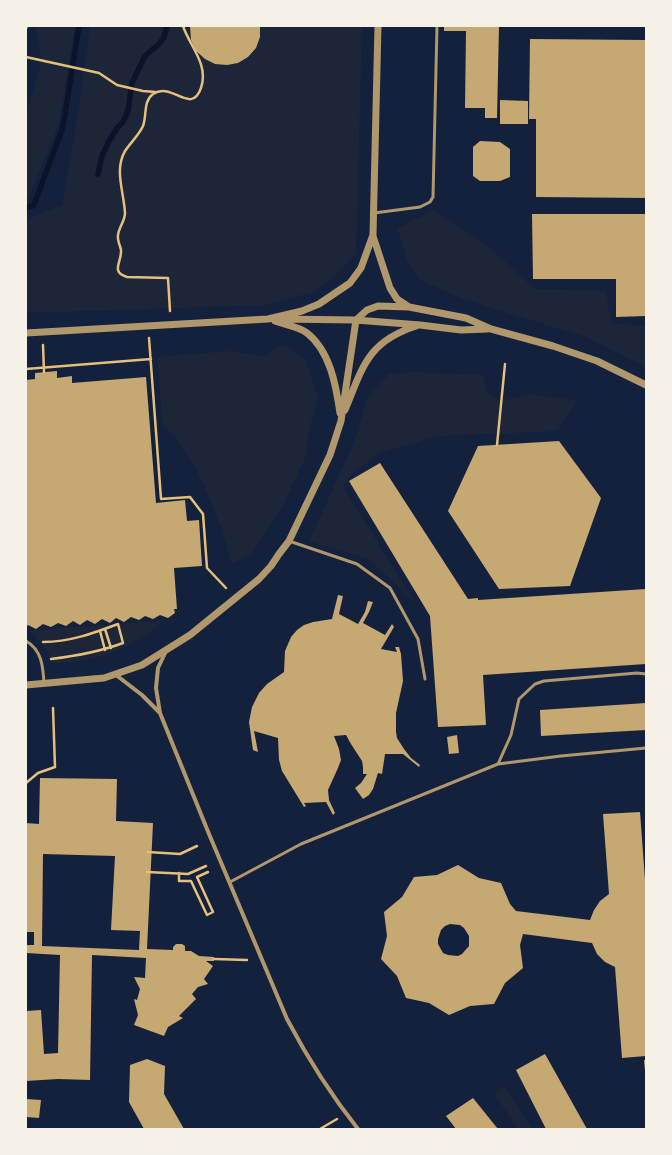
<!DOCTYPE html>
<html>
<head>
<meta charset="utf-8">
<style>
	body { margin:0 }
	#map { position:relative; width:672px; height:1155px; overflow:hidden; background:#14213d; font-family:"Roboto Condensed",sans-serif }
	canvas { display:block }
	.frame { position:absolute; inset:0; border:27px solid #f6f1e7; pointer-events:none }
</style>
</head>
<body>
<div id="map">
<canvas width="672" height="1155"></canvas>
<div class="frame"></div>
</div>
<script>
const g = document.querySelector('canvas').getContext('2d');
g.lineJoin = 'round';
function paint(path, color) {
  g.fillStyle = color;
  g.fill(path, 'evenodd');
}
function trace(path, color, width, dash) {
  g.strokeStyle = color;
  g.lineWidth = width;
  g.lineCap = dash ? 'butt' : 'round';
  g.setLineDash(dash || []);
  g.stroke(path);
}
paint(new Path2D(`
	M36 26H75L59 124 28 199H26V116L41 63 40 47 35 28Z
	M90 26H362L356 253 332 279 312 292 267 305 26 313V220L62 205 76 126Z
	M434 210 492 250 535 289 606 291 611 323 646 326V367L586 337 462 299 420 280 407 260 397 228Z
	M283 343 306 360 318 398 310 426 305 458 285 501 252 553 232 564 220 525 202 480 180 443 162 423 158 357 229 351 265 357Z
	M414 372 484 375 486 392 501 401 529 394 577 401 557 431 438 436 379 453 349 477 343 487 416 604 369 559 309 541 353 445 368 396 389 374Z
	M165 620C131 648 98 663 53 663 47 648 41 641 29 631Z
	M504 1086 532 1129H518L494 1093Z`), '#1d2539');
trace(new Path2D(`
	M98 174 102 156 109 141 117 128 123 122 128 111 132 83 145 56 159 44 164 37 167 26
	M26 208 34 205 63 127 79 26`), '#0b132b', 5.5);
paint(new Path2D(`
	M190 26H260V37L256 48 248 57 238 63 227 65 215 64 205 59 196 51 191 40Z
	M444 26H499L497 118H485V108H465L466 31H444Z
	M530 39 646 40V198L536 197V119H529Z
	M500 100 528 101V124H500Z
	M480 141 500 142 510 149V177L500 181H480L473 176V147Z
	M532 214H646V316L616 317V279H533Z
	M57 371V378L72 376V383L146 377 156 503 185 500 187 521 199 520 202 566 174 568 177 609H174L175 613 168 618 160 615 153 619 145 616 139 620 131 617 124 622 116 618 110 623 102 619 95 624 87 620 80 625 73 621 66 626 58 623 51 627 43 624 36 629 28 625 26 627V380L35 379V373Z
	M559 441 601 498 570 586 499 589 448 511 478 446Z
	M380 463 468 599 478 598V600L646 589V664L483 675 486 725 438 727 430 616 349 481Z
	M338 595 343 596 339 614 358 624 365 612 368 601 373 602 369 612 363 623 385 635 392 624 394 627 381 649 397 652 395 647H399L401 654 403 681 396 713V732L397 738 404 749 411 758 420 765 419 767 403 754H385L382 774 378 773 373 789 369 795 363 799 355 788 361 783 367 774H363V767L362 761 351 744 346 735 334 736 339 749 341 760 338 768 328 790 329 800 335 813 333 815 326 802 304 803 306 806 304 807 282 771 279 760 278 738 254 731 258 752 253 750 249 722 252 707 259 693 267 684 284 672 285 651 291 637 297 630 304 625 313 622 332 619Z
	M646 703V730L541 736 540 710Z
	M457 735 459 753 449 754 447 737Z
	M40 778 117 779 116 821 153 823 147 949 173 950V947L176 944H182L185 946V951H191L199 956 214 957V961H206L213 966 204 979 208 984 198 987 192 994 196 999 179 1016 183 1018 168 1027 164 1036 134 1025 138 1015 134 999 137 1000 140 989 134 977 145 978 146 958 92 955 90 1080 58 1079 26 1081V1011L41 1010 44 1054 58 1053 60 955 26 953V945H34V932H26V823L39 824ZM43 854 115 856 111 930 140 931 139 950 42 946Z
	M640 812 646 893V1056L622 1058 615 967 605 962 597 954 592 943 523 934 520 945 523 968 505 983 494 1004 470 1006 449 1015 429 1003 406 998 397 976 381 959 387 936 384 912 402 897 414 877 437 875 458 865 479 878 501 883 510 904 516 911 590 920 594 910 600 901 609 894 603 814ZM450 924 460 925 464 928 469 936V946L462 954 458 956 448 955 443 953 438 944V939L441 930 445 926Z
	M545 1054 587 1129H546L516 1070Z
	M147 1059 165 1066 164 1094 184 1129H144L129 1102 130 1065Z
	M644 1060H646V1071H645Z
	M473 1098 498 1129H456L446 1116Z
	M26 1099 41 1100 39 1118 26 1117Z`), '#c6a872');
trace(new Path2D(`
	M26 57 99 73 117 85 143 91 155 92
	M170 311 168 278 127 277C110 272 122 262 121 250 120 245 117 240 118 235 119 227 125 221 125 213 124 192 114 170 125 151 131 142 139 135 143 126 147 116 143 101 153 94 172 81 191 116 201 88 209 64 190 47 183 26
	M149 338 161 499 190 497 203 514 207 568 226 588
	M43 345 44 372
	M26 369 151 359
	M497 445 505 364
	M105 629 111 648
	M100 631 105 650
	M43 642C70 642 94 633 118 624L123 643C99 652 76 656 51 659
	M26 783 38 773 55 767 53 708
	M148 852 180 854 197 846
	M147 872 188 874 206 866
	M179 873V881H191L207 915 213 912 197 877 208 872
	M214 959 247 960
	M320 1129 337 1119`), '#e5c07b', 2.5);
trace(new Path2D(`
	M26 28 27 26
	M374 213 420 207 430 202 433 197 437 26
	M289 541 357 564 390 588 418 639 425 679
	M26 641C42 650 43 667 44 683
	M498 764 511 735 519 699 535 684 544 681 637 673 646 674
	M230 882 301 844 498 764 561 756 646 748`), '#b1986c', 3);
trace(new Path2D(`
	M116 675 142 695 160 713 156 688 158 668 166 651
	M160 713 209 834 287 1019C307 1057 331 1095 358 1129`), '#b1986c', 4);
trace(new Path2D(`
	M373 236 390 288 397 299 409 307 466 318 491 329 553 346 597 361 646 385
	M279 319 356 320 420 325 461 330 488 329
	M275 321C283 324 300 327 307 333 330 351 336 385 340 413
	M26 333 268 319 302 311 319 304 350 283 361 268 373 235 378 26
	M345 410C363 367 367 342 416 326
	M26 685 104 678 142 665 190 635 259 579 271 566 279 554 289 541 330 455 341 421 356 320 367 310 378 306 409 307`), '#b1986c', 7);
</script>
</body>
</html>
